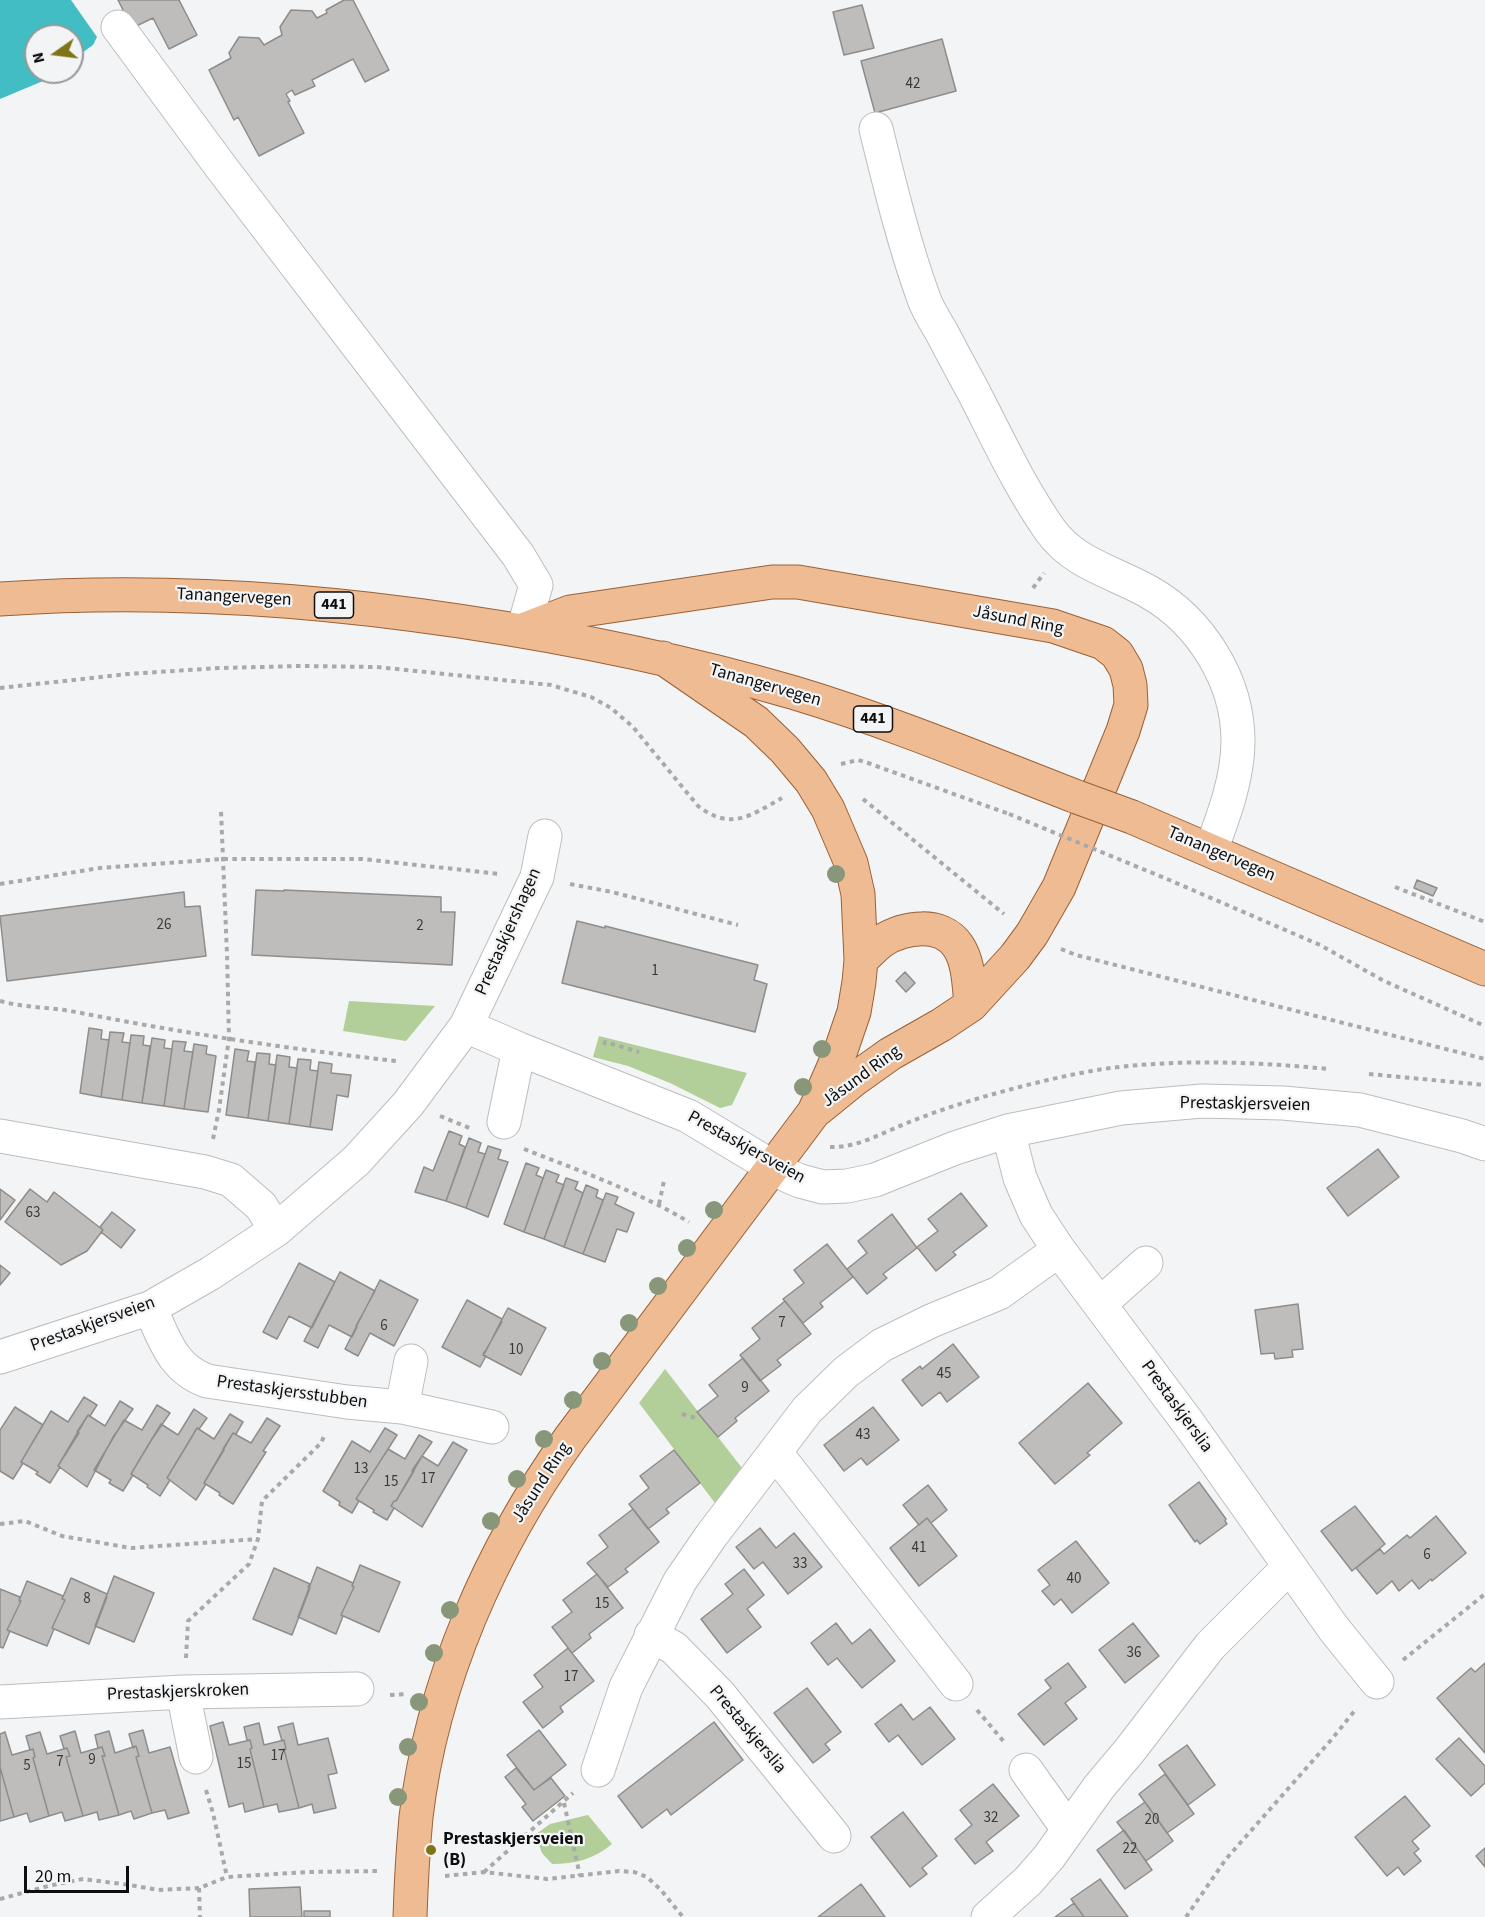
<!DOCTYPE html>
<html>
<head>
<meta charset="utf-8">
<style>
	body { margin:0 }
	#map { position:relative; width:1485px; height:1917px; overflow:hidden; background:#f3f4f5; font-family:"Source Sans 3",sans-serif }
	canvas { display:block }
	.north { position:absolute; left:24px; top:24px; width:60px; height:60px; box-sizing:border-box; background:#f3f4f5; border:2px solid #979899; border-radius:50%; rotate:256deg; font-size:16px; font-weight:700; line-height:24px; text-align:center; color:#0e0e0f }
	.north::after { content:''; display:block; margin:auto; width:21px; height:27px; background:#7f7518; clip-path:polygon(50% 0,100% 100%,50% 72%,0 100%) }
	.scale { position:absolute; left:24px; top:1866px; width:105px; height:27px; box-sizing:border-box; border:3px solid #0e0e0f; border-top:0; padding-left:8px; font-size:18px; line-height:21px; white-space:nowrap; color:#0e0e0f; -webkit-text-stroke:4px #f3f4f5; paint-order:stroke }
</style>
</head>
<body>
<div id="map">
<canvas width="1485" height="1917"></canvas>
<div class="north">N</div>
<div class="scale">20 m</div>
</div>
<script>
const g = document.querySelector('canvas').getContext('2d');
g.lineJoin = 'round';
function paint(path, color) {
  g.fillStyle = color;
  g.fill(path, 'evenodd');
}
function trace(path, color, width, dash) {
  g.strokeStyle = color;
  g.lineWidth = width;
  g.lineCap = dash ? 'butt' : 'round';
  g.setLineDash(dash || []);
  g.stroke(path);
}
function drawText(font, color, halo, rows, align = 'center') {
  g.font = font + ' "Source Sans 3",sans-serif';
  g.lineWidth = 4.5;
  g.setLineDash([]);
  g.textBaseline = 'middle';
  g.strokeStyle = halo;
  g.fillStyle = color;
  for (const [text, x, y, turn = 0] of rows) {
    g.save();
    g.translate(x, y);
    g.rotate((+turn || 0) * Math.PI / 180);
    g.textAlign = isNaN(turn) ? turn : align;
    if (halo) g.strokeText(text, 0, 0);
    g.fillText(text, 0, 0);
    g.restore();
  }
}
paint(new Path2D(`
	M349 1001 435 1006 406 1041 343 1031Z
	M599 1036 747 1073 732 1105 720 1108 670 1083 628 1066 593 1057Z
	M665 1369 742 1468 715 1503 639 1403Z
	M588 1815 612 1844C594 1859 575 1864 552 1864L542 1853 535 1835 550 1824Z`), '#b2cf99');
paint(new Path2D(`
	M0 0H71L97 37 93 45 72 60V36H36V72H55L43 81 0 99Z`), '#41bdc3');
const building = new Path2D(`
	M118 0H179L197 35 169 49 153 18 132 28Z
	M344 0H353L389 70 365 82 353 59 312 80 315 86 295 95 292 90 286 94 290 101 288 102 304 133 259 156 238 117 234 120 209 70 231 58 229 53 239 37 259 38 264 45 282 35 280 27 291 10 312 11 317 18 327 13 326 10Z
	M862 5 874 48 844 55 833 12Z
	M942 39 956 91 875 113 861 61Z
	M1417 880 1437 888 1433 896 1414 888Z
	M256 890 284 891V890L441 897V912H455L452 965 252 955Z
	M184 892 185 907 200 906 206 956 7 981 0 916Z
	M577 921 605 928V926L758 965 754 980 767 984 755 1032 562 983Z
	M905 972 915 983 906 992 896 981Z
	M89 1028 102 1030 101 1039 109 1040 101 1097 80 1093Z
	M110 1032 124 1033 122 1042 130 1043 122 1100 101 1097Z
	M131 1035 144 1036 143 1045 150 1046 142 1103 122 1100Z
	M152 1038 165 1040 164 1048 172 1049 164 1106 142 1103Z
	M173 1041 186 1042 184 1051 193 1052 184 1109 164 1106Z
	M194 1044 207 1046 206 1054 216 1056 208 1112 184 1109Z
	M235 1049 249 1051 247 1061 255 1062 248 1118 226 1115Z
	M257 1053 270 1054 269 1064 276 1065 268 1121 248 1118Z
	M277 1055 290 1057 289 1067 297 1068 289 1124 268 1121Z
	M298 1059 311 1060 310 1070 318 1071 310 1127 289 1124Z
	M319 1062 332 1064 331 1073 351 1075 348 1097 337 1095 332 1130 310 1127Z
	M449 1131 462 1136 459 1144 465 1147 446 1201 415 1192 424 1167 433 1171Z
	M469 1138 481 1143 478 1152 485 1154 466 1208 446 1201Z
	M488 1146 501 1150 498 1159 508 1162 488 1217 466 1208Z
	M1378 1149 1399 1177 1348 1216 1327 1188Z
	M526 1163 539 1168 536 1175 543 1178 524 1232 504 1224Z
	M546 1170 559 1175 556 1182 564 1185 544 1239 524 1232Z
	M566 1178 578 1182 575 1189 583 1193 564 1247 544 1239Z
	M586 1185 598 1190 596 1197 603 1200 583 1254 564 1247Z
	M0 1189 15 1200 0 1220Z
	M30 1189 47 1202 54 1192 103 1230 87 1251 61 1265 5 1222Z
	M606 1193 618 1197 615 1204 634 1213 627 1232 617 1229 605 1262 583 1254Z
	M961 1193 987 1226 953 1252 956 1255 936 1271 917 1247 938 1231 928 1219Z
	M112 1212 135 1230 121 1248 101 1232 103 1230 100 1227Z
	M892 1214 917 1248 883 1274 887 1278 867 1294 847 1269 867 1253 858 1241Z
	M827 1244 853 1277 820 1303 823 1307 803 1323 783 1299 804 1283 794 1270Z
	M299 1263 335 1282 312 1328 289 1316 277 1339 263 1332Z
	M0 1265 10 1273 0 1285Z
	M340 1272 375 1291 356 1326 357 1327 352 1337 329 1325 318 1348 304 1341Z
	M380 1280 418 1300 394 1346 370 1333 358 1356 345 1349Z
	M467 1300 502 1319 485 1353 484 1352 483 1355 486 1356 480 1367 442 1347Z
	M785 1301 811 1334 777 1360 781 1365 760 1381 740 1355 760 1339 752 1328Z
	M1298 1304 1303 1349 1292 1350 1293 1357 1275 1359 1274 1353 1261 1354 1255 1310Z
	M508 1308 546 1328 521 1375 483 1355 502 1322 501 1321Z
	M953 1344 979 1377 947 1402 940 1392 922 1406 902 1380 920 1366 922 1369Z
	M743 1358 769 1391 735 1418 737 1421 718 1437 697 1412 718 1396 709 1385Z
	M1088 1383 1122 1423 1087 1453 1090 1455 1055 1484 1019 1443Z
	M84 1397 97 1405 90 1416 88 1415 77 1432 79 1433 58 1466 60 1467 50 1483 36 1474 38 1472 21 1462 51 1411 68 1422Z
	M120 1401 133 1409 113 1437 87 1487 58 1466 88 1415 105 1426Z
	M157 1405 170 1413 150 1442 131 1474 133 1475 123 1491 109 1483 111 1480 94 1470 124 1420 142 1430Z
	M15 1407 43 1425 21 1462 23 1463 13 1479 0 1471V1430Z
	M873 1407 899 1440 867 1465 861 1458 844 1471 824 1445Z
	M194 1409 207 1418 199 1429 197 1428 187 1445 167 1478 170 1480 160 1496 147 1487 148 1485 131 1474 161 1424 178 1435Z
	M230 1414 243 1422 236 1434 233 1433 223 1449 224 1450 204 1483 206 1484 196 1500 167 1478 197 1428 214 1439Z
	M267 1418 280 1426 263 1451 266 1452 233 1504 219 1495 220 1493 204 1483 233 1433 251 1443Z
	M385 1428 397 1435 356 1499 359 1501 352 1513 339 1505 340 1502 323 1491 352 1441 370 1452Z
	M419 1435 432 1442 415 1466 412 1471H414L396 1501H394L391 1506 394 1508 387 1520 373 1512 374 1510 356 1499 388 1449 405 1459Z
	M453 1442 467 1450 422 1527 391 1506 394 1501H396L422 1456 438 1466Z
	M674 1450 700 1483 666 1509 669 1513 648 1529 629 1504 649 1488 640 1476Z
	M1199 1482 1226 1519 1225 1521 1227 1524 1200 1544 1197 1540 1195 1542 1169 1505Z
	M928 1485 947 1510 931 1523 927 1518 919 1525 903 1505Z
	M1355 1506 1385 1544 1352 1571 1321 1531Z
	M633 1509 659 1542 625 1569 628 1572 608 1587 587 1563 608 1547 599 1535Z
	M1436 1516 1466 1553 1432 1581 1431 1579 1419 1589 1412 1580 1399 1591 1392 1581 1377 1594 1356 1568 1380 1549 1384 1554 1407 1535 1410 1538Z
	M927 1518 957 1556 919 1586 890 1548Z
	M760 1528 776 1548 794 1533 822 1567 788 1594 763 1562 754 1569 736 1547Z
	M1076 1541 1109 1583 1072 1613 1061 1599 1054 1605 1042 1591 1050 1585 1038 1570Z
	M360 1565 400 1582 379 1632 341 1615 354 1587 352 1586Z
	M317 1567 353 1583 352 1586 354 1587 341 1615 343 1616 336 1634 298 1617Z
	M274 1568 310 1584 308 1587 310 1588 292 1635 253 1619Z
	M744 1569 764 1595 747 1609 761 1627 727 1653 701 1619 733 1594 725 1584Z
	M597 1574 623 1608 589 1634 591 1638 572 1653 552 1627 572 1612 563 1600Z
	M114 1576 154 1593 134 1642 95 1626Z
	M71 1578 107 1594 106 1597H107L89 1644 52 1628 65 1600 62 1599Z
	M27 1581 63 1596 62 1599 65 1600 52 1628 54 1629 47 1646 7 1630 21 1601H19Z
	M0 1589 20 1597 19 1601H21L7 1630 10 1631 3 1648 0 1647Z
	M836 1623 852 1644 870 1629 895 1661 862 1688 837 1658 828 1665 811 1643Z
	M1133 1623 1159 1656 1125 1683 1099 1650Z
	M568 1648 594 1681 560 1707 563 1712 543 1728 523 1702 543 1687 534 1675Z
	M1068 1663 1086 1687 1065 1703 1077 1719 1044 1745 1018 1714 1051 1688 1045 1680Z
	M1485 1663V1753L1437 1698 1471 1668 1475 1672Z
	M807 1688 841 1732 825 1744 830 1750 813 1763 774 1713Z
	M901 1704 913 1720 930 1707 955 1739 922 1765 898 1735 889 1742 875 1724Z
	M223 1722 229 1745 250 1740 252 1748 250 1749 264 1807 245 1812 243 1803 229 1807 210 1726Z
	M714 1722 743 1760 671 1815 667 1809 642 1828 618 1796Z
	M259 1723 264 1745 284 1740 286 1749H284L299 1808 279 1812 277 1804 264 1807 250 1749 252 1748 250 1740H247L244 1727Z
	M293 1723 298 1745 328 1738 337 1773 328 1775 336 1808 314 1813 312 1804 299 1808 284 1749H286L284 1740 282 1741 278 1727Z
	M143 1730 149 1753 170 1747 189 1813 168 1819 165 1810 152 1813 136 1757 139 1756 136 1746 133 1748 129 1734Z
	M539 1730 566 1765 534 1790 507 1755Z
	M75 1731 81 1753 102 1747 105 1756H102L119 1815 99 1820 97 1812 83 1816 66 1757 70 1756 67 1748 64 1749 60 1736Z
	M109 1731 115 1753 136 1746 139 1756 136 1757 152 1813 134 1819 131 1811 119 1815 102 1756H105L102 1747 98 1748 95 1735Z
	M5 1732 12 1755 33 1749 35 1757 33 1758 49 1816 30 1822 27 1813 14 1817 0 1767V1734Z
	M40 1732 47 1754 67 1748 70 1756 66 1757 83 1816 65 1821 62 1812 49 1816 33 1758 35 1757 33 1749 30 1750 26 1736Z
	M1459 1738 1485 1766V1783L1471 1796 1436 1759Z
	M1187 1745 1215 1785 1188 1805 1159 1765Z
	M0 1767 14 1817 0 1821Z
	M516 1768 534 1790 551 1778 565 1796 533 1821 522 1807 526 1804 505 1777Z
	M1165 1774 1194 1814 1167 1833 1139 1794Z
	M993 1784 1019 1816 986 1842 993 1851 975 1864 955 1839 972 1825 960 1810Z
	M1405 1796 1430 1826 1412 1841 1419 1849 1414 1853 1421 1861 1404 1875 1398 1867 1387 1876 1355 1837Z
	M1145 1802 1173 1841 1146 1861 1117 1822Z
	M903 1812 937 1856 922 1868 927 1874 910 1887 871 1837Z
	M1124 1830 1152 1870 1125 1889 1097 1850Z
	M1485 1848V1867L1476 1856Z
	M1100 1879 1128 1917H1084L1071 1899Z
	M861 1884 885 1917H818Z
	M300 1887 302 1917H250L249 1889Z
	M1074 1903 1084 1917H1055Z
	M304 1911H330V1917H304Z`);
paint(building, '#bebdbc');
trace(building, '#8e8d8c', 1.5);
const minor = new Path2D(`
	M118 27 221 167 518 555 536 585 523 630
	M876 129C890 186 904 244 924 299 928 310 935 321 941 331 951 350 961 369 971 387 996 435 1019 486 1050 530 1074 564 1114 572 1149 592 1200 621 1238 680 1238 741 1238 778 1224 815 1211 850
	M466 1026 537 877 545 836
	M504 1122 519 1049
	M1008 1131 1020 1178 1036 1215 1059 1250 1189 1424 1334 1629 1377 1682
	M0 1136 205 1172 231 1180 261 1206 276 1230
	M1100 1304 1146 1263
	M150 1308C165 1340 172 1368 207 1381L347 1402 402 1407 492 1427
	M0 1357 150 1308 211 1273 276 1230 356 1161 408 1104 466 1026 519 1049 688 1116 786 1175 800 1181 823 1187 847 1186 875 1180 955 1148 1008 1131 1121 1108 1202 1101 1283 1103 1360 1110 1462 1136 1485 1144
	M402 1407 411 1361
	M775 1452 956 1684
	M651 1635 674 1648 720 1695 834 1836
	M183 1692 196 1757
	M0 1702 183 1692 357 1689
	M598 1770 626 1687 680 1581 711 1536 807 1410 846 1372 882 1345 931 1321 999 1293 1059 1250
	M1026 1770 1068 1829
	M988 1917 1028 1881 1049 1857 1099 1787 1130 1750 1210 1646 1289 1567`);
const major = new Path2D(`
	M0 599C155 588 306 598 459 621 573 638 685 661 795 693 891 722 984 761 1077 797
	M523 630 570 612 772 582H798L1053 626 1103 643 1117 654 1126 669 1130 685 1131 705 1123 731 1059 887 1032 934 1015 957 971 1005 941 1025 890 1054 855 1079 818 1109
	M1132 817 1485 969
	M861 960C868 954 875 946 882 941 904 927 941 921 958 946 969 962 969 986 971 1005
	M410 1917C411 1884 413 1850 416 1817 432 1682 491 1548 570 1438L814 1112 841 1050 854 1012 859 982 861 960 858 894 851 863 828 809 811 781 785 750 756 722 663 658`);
trace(minor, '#bcbdbe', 35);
trace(major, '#9a6136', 35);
trace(new Path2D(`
	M1033 588 1044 573
	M0 688 128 674 219 668 300 666 377 667 551 685 591 697 611 708 633 727 698 806C731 831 750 816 782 798
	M841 764 858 760 868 763 1009 814
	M863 799 1004 914
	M1167 879 1320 945 1384 981 1485 1026
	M0 884 100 868 222 859H362L500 874
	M570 884 612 892 738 925
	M1395 887 1485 922
	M1061 949 1076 955 1485 1059
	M0 1001C25 1008 51 1007 76 1012 182 1033 290 1049 396 1061
	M604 1045 605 1042 639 1052
	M1369 1074 1485 1085
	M440 1116 472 1129
	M213 1139 219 1110 229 1038 227 954 221 811
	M830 1147C857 1148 882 1133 907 1123 934 1112 962 1103 990 1095 1029 1084 1070 1074 1110 1068 1183 1059 1256 1062 1329 1069
	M524 1149C580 1171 637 1191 689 1222
	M659 1204 664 1181
	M682 1414 696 1418
	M0 1524 25 1521 62 1536 131 1548 258 1539
	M186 1658 188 1621 249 1564 258 1539 262 1501 321 1443 325 1434
	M1403 1660 1485 1594
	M390 1695 406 1694
	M977 1710 1005 1743
	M206 1790 213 1813 227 1877
	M564 1803 580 1876
	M484 1872 573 1793
	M445 1876 484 1872 547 1879 619 1871 634 1872 647 1877 661 1890 683 1917
	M199 1888 200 1917
	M0 1899 48 1886 83 1879 130 1885 158 1890 199 1888 227 1877 308 1872 378 1871
	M1186 1917 1226 1859 1332 1739 1356 1709`), '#a9a9aa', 4, [4.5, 4.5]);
trace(minor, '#fff', 33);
trace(major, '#efbb93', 33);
const majorBridge = new Path2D(`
	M1077 797 1132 817`);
trace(majorBridge, '#9a6136', 35, []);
trace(new Path2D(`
	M1009 814 1167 879`), '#a9a9aa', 4, [4.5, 4.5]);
trace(majorBridge, '#efbb93', 33);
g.fillStyle = '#88967a';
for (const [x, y] of [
	[836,874],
	[822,1049],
	[803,1087],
	[714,1210],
	[687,1248],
	[658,1286],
	[629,1323],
	[602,1361],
	[573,1400],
	[544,1439],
	[517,1479],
	[491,1521],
	[450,1610],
	[434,1653],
	[419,1702],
	[408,1747],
	[398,1797]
]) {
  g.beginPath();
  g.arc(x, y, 9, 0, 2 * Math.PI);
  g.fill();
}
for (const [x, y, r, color] of [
	[431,1850,6,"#7f7518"]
]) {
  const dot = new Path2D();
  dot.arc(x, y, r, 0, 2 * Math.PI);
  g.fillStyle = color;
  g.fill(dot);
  trace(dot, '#f3f4f5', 2);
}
drawText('15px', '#3a3a3a', null, [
	["42",913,85],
	["26",164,926],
	["2",420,927],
	["1",655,972],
	["63",33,1214],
	["7",782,1324],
	["6",384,1327],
	["10",516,1351],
	["45",944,1375],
	["9",745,1389],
	["43",863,1436],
	["13",361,1470],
	["17",428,1480],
	["15",391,1483],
	["41",919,1549],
	["6",1427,1556],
	["33",800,1565],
	["40",1074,1580],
	["8",87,1600],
	["15",602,1605],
	["36",1134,1654],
	["17",571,1678],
	["17",278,1757],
	["9",92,1761],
	["7",60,1763],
	["15",244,1765],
	["5",27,1767],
	["32",991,1819],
	["20",1152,1821],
	["22",1130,1850]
]);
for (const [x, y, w] of [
	[334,605,39],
	[873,719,39]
]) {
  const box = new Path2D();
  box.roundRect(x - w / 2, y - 13, w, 26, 4.5);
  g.fillStyle = '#f3f4f5';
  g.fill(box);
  trace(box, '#0e0e0f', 1.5);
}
drawText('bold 16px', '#0e0e0f', null, [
	["441",334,605],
	["441",873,719]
]);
drawText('18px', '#0e0e0f', '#f3f4f5', [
	["Tanangervegen",234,598,3],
	["Jåsund Ring",1018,621,11],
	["Tanangervegen",765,686,16],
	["Tanangervegen",1221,855,23],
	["Prestaskjershagen",509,932,-66],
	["Jåsund Ring",862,1077,-36],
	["Prestaskjersveien",1245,1105,1],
	["Prestaskjersveien",746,1148,29],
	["Prestaskjersveien",93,1325,-20],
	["Prestaskjersstubben",292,1393,8],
	["Prestaskjerslia",1176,1407,54],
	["Jåsund Ring",542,1483,-57],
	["Prestaskjerskroken",178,1693,-2],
	["Prestaskjerslia",747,1730,50]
]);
drawText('bold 18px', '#0e0e0f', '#f3f4f5', [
	["Prestaskjersveien",443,1840],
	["(B)",443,1861]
], 'left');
</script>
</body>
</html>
